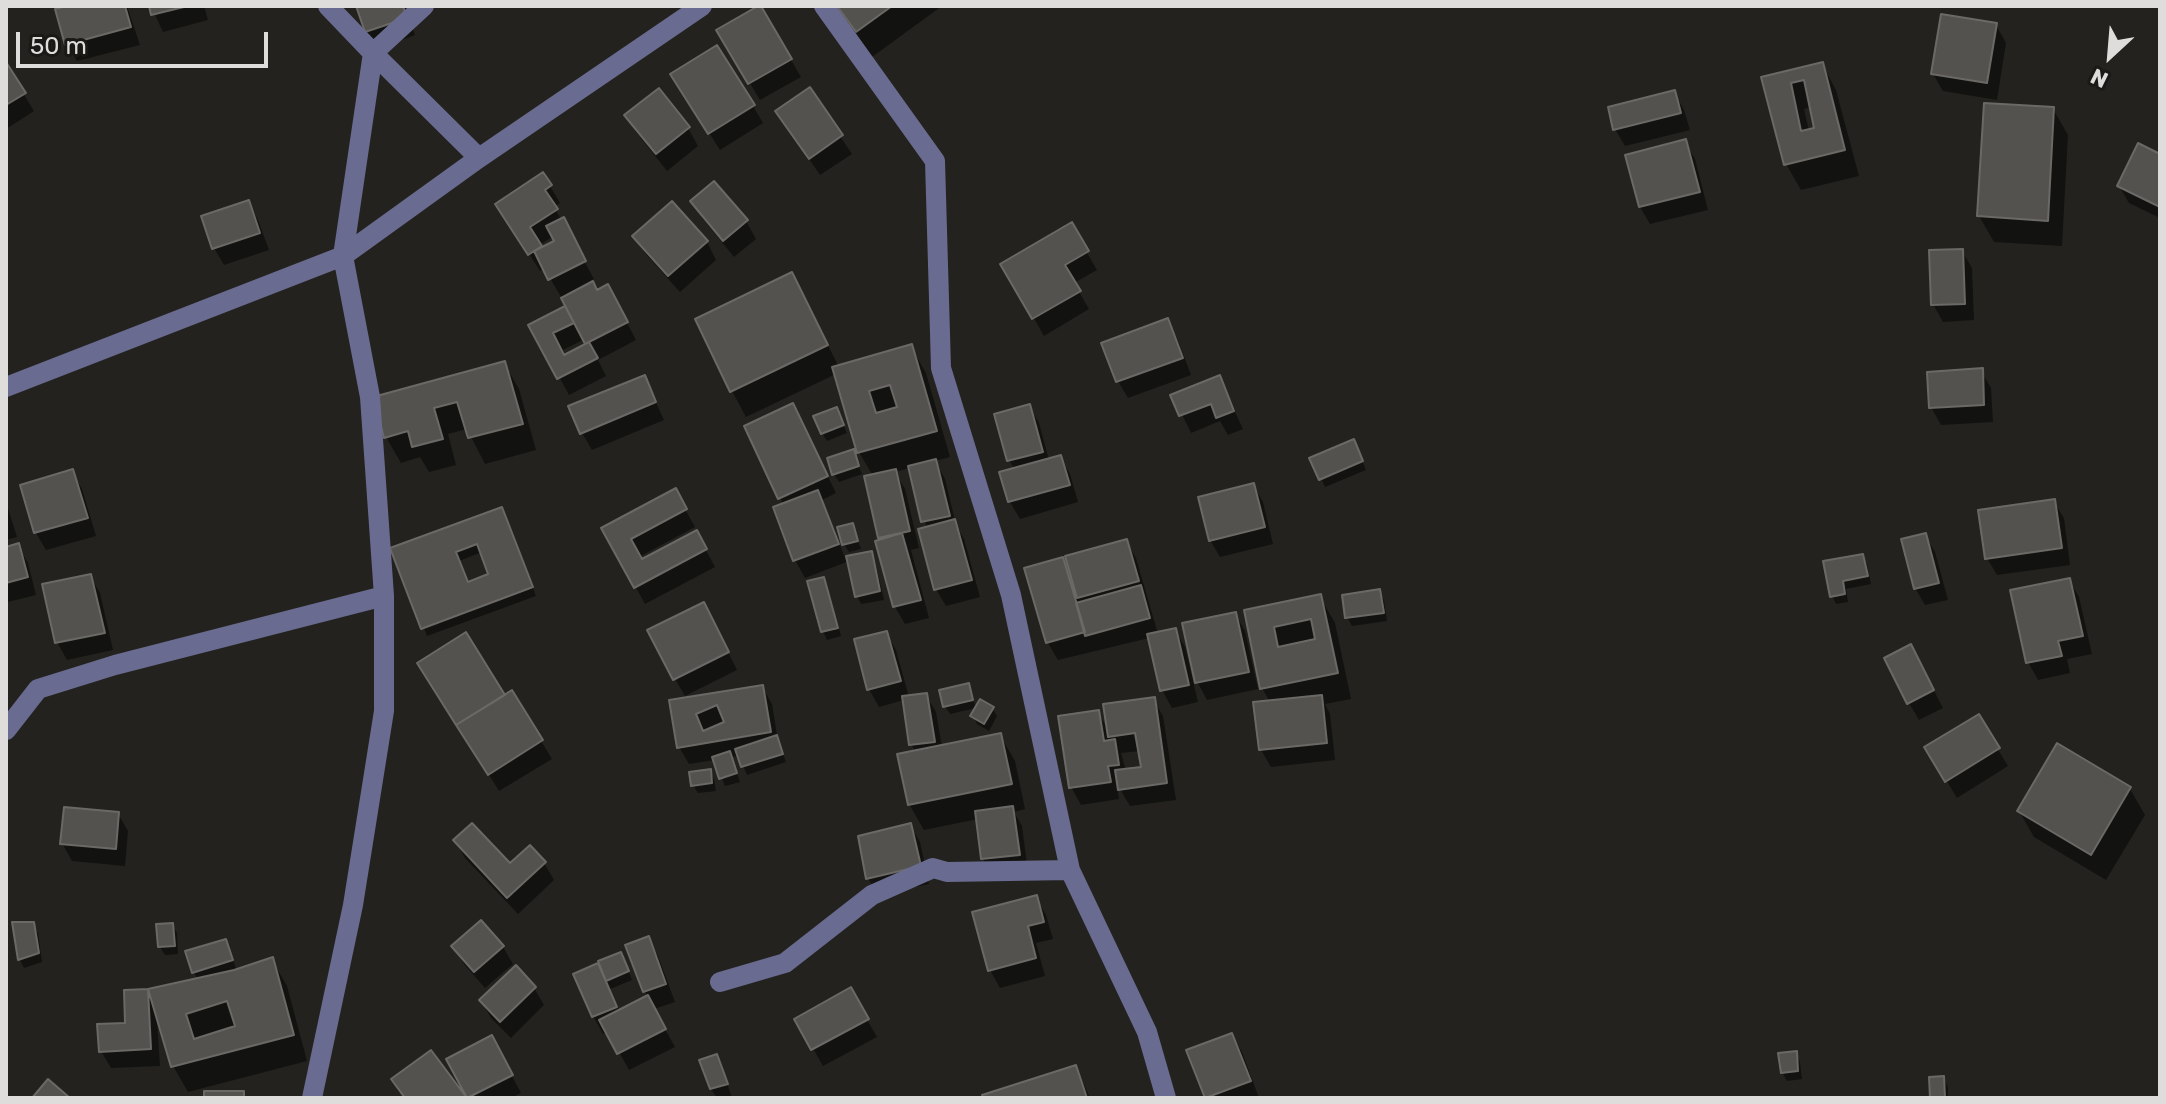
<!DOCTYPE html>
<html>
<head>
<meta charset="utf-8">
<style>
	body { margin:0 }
	#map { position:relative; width:2166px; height:1104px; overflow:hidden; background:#23221e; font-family:Rubik,sans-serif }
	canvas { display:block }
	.frame { position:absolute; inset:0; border:8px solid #dedddb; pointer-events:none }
	.north { position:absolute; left:2070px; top:16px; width:80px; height:80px; -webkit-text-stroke:6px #1a1915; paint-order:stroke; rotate:206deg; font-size:22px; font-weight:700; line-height:32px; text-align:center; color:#dedddb }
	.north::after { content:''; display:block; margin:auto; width:28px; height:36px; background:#dedddb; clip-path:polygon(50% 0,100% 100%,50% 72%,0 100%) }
	.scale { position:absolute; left:16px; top:32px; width:252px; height:36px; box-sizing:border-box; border:4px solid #dedddb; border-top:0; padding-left:10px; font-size:24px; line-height:28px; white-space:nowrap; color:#dedddb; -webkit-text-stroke:6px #1a1915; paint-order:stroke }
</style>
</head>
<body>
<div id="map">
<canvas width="2166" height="1104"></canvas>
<div class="frame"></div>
<div class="north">N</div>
<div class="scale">50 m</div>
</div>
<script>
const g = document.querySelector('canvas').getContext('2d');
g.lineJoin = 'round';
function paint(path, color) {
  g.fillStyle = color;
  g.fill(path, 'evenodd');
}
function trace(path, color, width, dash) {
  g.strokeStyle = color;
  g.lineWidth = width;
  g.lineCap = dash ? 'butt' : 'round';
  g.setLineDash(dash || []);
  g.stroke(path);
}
paint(new Path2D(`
	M74 6H127L140 45 77 61 67 44Z
	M151 6H204L208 20 163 32Z
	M358 6H405L415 35 377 49 367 32Z
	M835 6H942L872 57Z
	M760 7 801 77 760 100 719 31Z
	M1996 25 2006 43 1997 100 1943 91 1933 74Z
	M1822 64 1836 90 1859 176 1801 190 1786 164 1763 78ZM1812 107 1817 129 1809 131 1804 109Z
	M6 65 34 111 6 129Z
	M809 90 852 154 820 175 788 128Z
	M683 92 753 106 763 123 720 150Z
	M1674 92 1684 110 1690 130 1625 146 1615 129Z
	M2053 109 2068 135 2062 246 1994 242 1979 216Z
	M627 116 688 128 698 146 667 171 637 133Z
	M1685 142 1695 159 1708 210 1650 224 1640 207 1628 156Z
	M2160 156V218L2129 203 2119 186Z
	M550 186 560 203 554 207 594 279 590 281 597 292 617 304 636 340 598 360 606 376 569 395 531 325 567 307 544 268 540 271 498 205ZM554 236 557 242 542 249 539 245ZM585 339 588 345 564 357 561 351Z
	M693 201 746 221 756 239 734 257 703 219Z
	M249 203 258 220 269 250 224 265 214 248Z
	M672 203 707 242 716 260 680 292 645 253 635 236Z
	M1071 225 1097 270 1074 283 1089 309 1044 336 1003 264Z
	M1962 251 1972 268 1974 320 1943 322 1933 304Z
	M792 275 839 367 911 347 926 373 950 457 935 461 945 479 956 525 964 539 980 597 946 606 936 589 927 528 910 468 895 472 905 489 919 548 911 550 929 618 905 624 895 607 877 542 881 541 866 478 873 476 859 452 836 374 746 417 732 391Z
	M1167 321 1177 338 1191 375 1128 398 1118 381Z
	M504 363 519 389 536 450 485 464 467 429 448 434 456 465 429 472 420 457 401 463 386 437Z
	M1981 371 1991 388 1993 422 1941 425 1931 407Z
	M644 377 664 420 592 450 582 433Z
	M1219 378 1243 429 1228 435 1220 421 1191 433 1173 396Z
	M1029 406 1039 423 1049 460 1060 457 1070 474 1078 502 1020 519 1010 502 1002 473 1015 470 1009 460 996 415Z
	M840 418 847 433 827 441 822 433Z
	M802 423 836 493 822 500 845 558 871 553 875 561 884 600 861 604 857 596 849 561 805 578 795 560 775 508 784 505 780 498Z
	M1357 449 1366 470 1325 487 1312 459Z
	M853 452 862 474 839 482 834 474Z
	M72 472 82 489 96 536 46 550 36 533 22 486Z
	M1253 485 1263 502 1273 544 1220 557 1210 540Z
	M675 491 695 527 639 557 641 561 696 532 715 567 645 604 604 529Z
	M2053 501 2064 518 2070 565 1997 575 1987 558Z
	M6 502 17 537 6 540Z
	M502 509 536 596 427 636 393 549ZM482 552 491 575 468 584 459 561Z
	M852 525 861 549 849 552 844 544Z
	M1925 535 1935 552 1948 600 1925 605 1915 588Z
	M1126 541 1136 558 1158 634 1175 630 1185 647 1198 702 1172 708 1162 690 1149 638 1058 660 1048 643 1027 569 1062 560 1072 578Z
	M18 546 28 563 36 595 8 602 6 598V549Z
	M1862 556 1867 564 1871 584 1846 589 1848 602 1836 604 1832 596Z
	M90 576 100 593 113 650 67 660 57 642Z
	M823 579 827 587 841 636 827 640 823 631Z
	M2069 580 2079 597 2092 654 2067 659 2070 673 2038 680 2028 662Z
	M1379 592 1384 600 1387 621 1352 626 1347 617Z
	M1320 597 1335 623 1351 699 1325 704 1330 714 1335 760 1271 767 1261 750 1270 702 1262 688 1246 612Z
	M1235 614 1245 631 1258 689 1207 700 1194 676Z
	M713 622 737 670 685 696 675 679Z
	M886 633 896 650 909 697 926 695 936 712 942 747 1000 735 1015 761 1025 809 1014 812 1022 826 1028 872 993 876 983 859 978 819 924 830 909 804 916 753 911 744 904 700 879 707 869 689Z
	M1920 664 1943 708 1919 720 1909 703Z
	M430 679 504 698 512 693 552 759 499 791Z
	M968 686 976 708 950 714 945 706Z
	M762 687 772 704 778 741 786 762 747 775 739 756 731 757 740 782 725 786 715 760 689 764 679 747 672 702Z
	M1153 699 1163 716 1176 800 1130 806 1117 784 1119 799 1081 805 1071 787 1098 712 1109 732ZM1140 751 1143 768 1126 771 1121 753Z
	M992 708 997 716 989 731 977 724 973 716Z
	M1978 717 2008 766 1957 798 1927 748Z
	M710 771 714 779 716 791 698 793 693 785Z
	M2130 789 2145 815 2106 880 2034 837 2019 811Z
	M118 814 128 831 125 866 72 861 62 843Z
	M910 825 920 842 929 884 878 895 868 878Z
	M455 840 510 866 544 863 554 880 518 914 465 858Z
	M1036 898 1046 915 1053 939 1036 943 1045 976 1000 988 990 970Z
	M14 924H33L38 933 42 962 24 968 20 960Z
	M172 925 177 933 178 954 165 955 160 947Z
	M648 939 658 956 675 1002 654 1009 675 1047 629 1070 608 1032 603 1034 593 1016 603 976 625 962 632 980 610 989 620 1012 648 997 645 991Z
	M454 947H503L513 964 485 988 464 964Z
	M229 949 237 971 272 960 287 986 307 1061 188 1092 173 1066 157 1020 160 1066 111 1068 101 1051 127 1025 126 992 148 991 198 980 194 972Z
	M534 988 544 1005 511 1038 491 1018 481 1001Z
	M850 990 877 1037 823 1066 796 1019Z
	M1232 1035 1242 1052 1259 1098H1207L1189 1051Z
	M1796 1053 1800 1062 1802 1079 1787 1081 1782 1072Z
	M501 1055 521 1093 511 1098H468L449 1060Z
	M716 1056 721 1064 732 1098H717L711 1089 702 1061Z
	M1076 1067 1090 1098H986Z
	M1943 1078 1948 1087V1098H1932Z`), '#0007');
const building = new Path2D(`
	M67 6H125L131 27 65 45 55 9Z
	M149 6H188L151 15Z
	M356 6H403L407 18 365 32Z
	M758 6H761L792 59 748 84 716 30Z
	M837 6H892L856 32Z
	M1941 14 1997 23 1987 83 1931 74Z
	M717 45 755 105 708 134 670 74Z
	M6 62 26 93 6 105Z
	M1823 62 1845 150 1784 165 1761 77ZM1804 80 1814 128 1801 131 1791 83Z
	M810 87 843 135 809 159 775 111Z
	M659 88 690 127 656 154 624 115Z
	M1675 90 1681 113 1613 130 1608 107Z
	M1984 103 2054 107 2048 221 1977 216Z
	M1686 139 1700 192 1639 207 1625 155Z
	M2138 143 2160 154V207L2117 186Z
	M543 172 552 185 545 190 558 209 530 227 542 246 528 255 495 204Z
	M714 181 748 220 723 241 690 201Z
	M249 200 260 233 212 249 201 216Z
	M672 201 708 241 668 276 632 236Z
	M564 217 586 261 548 280 534 251 554 241 546 226Z
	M1072 222 1089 251 1065 265 1081 291 1032 319 1000 264Z
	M1963 249 1965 304 1931 305 1929 250Z
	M792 272 828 345 730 392 695 319Z
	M593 281 597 290 608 284 628 322 585 344 561 298Z
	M565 306 574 323 553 333 564 355 589 342 598 358 557 379 528 325Z
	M1168 318 1183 358 1116 382 1101 343Z
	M912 344 937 431 857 453 832 367ZM890 385 897 407 876 413 869 391Z
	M505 361 523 424 468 438 457 402 434 408 443 439 412 447 408 431 384 438 373 397Z
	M1983 368 1984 405 1929 408 1927 372Z
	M645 375 656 402 580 434 568 406Z
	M1220 375 1234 411 1216 418 1211 404 1179 416 1170 395Z
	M793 403 828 476 778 499 744 426Z
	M1030 404 1043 452 1007 461 994 414Z
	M837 407 844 425 821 434 813 416Z
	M1354 439 1363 461 1319 480 1309 458Z
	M854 449 859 466 832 475 827 458Z
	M1061 455 1070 485 1008 502 999 472Z
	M936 459 950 516 921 522 908 466Z
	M73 469 88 518 34 533 20 485Z
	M896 469 910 531 878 538 864 476Z
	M1254 483 1265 527 1209 541 1198 497Z
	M676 488 687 509 631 539 642 559 697 530 707 549 634 588 601 528Z
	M818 490 839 544 793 561 773 507Z
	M2055 499 2062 548 1985 559 1978 510Z
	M502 507 533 587 421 629 390 548ZM477 544 488 574 468 582 456 552Z
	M955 519 972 580 934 590 918 529Z
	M853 523 858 541 842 545 837 527Z
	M902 533 921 600 893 607 875 541Z
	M1926 533 1939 583 1914 589 1901 539Z
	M1127 539 1139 581 1077 598 1065 556Z
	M19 543 28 577 6 583V547Z
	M872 551 880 591 855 597 846 556Z
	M1863 554 1868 576 1843 581 1845 594 1830 597 1823 561Z
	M1063 557 1085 632 1046 643 1024 568Z
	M91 574 105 633 55 643 42 584Z
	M824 577 838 628 821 632 807 581Z
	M2070 578 2083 636 2058 641 2062 656 2026 663 2010 590Z
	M1141 585 1150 618 1085 636 1076 603Z
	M1380 589 1384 613 1345 618 1342 595Z
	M1321 594 1338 673 1260 689 1244 610ZM1311 619 1315 639 1278 647 1274 627Z
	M704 602 729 652 673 680 647 630Z
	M1236 612 1249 672 1195 683 1182 623Z
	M1176 628 1189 685 1160 691 1147 634Z
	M887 631 901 681 867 690 854 639Z
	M466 632 505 695 456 725 417 663Z
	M1911 644 1934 690 1907 704 1884 658Z
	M969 683 973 700 943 707 939 690Z
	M763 685 771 732 677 748 669 700ZM717 705 724 722 703 731 696 714Z
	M512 690 543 740 488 775 456 725Z
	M927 693 935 742 909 745 902 696Z
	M1322 695 1327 743 1259 750 1253 702Z
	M1155 697 1167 783 1118 790 1115 770 1141 767 1135 733 1108 737 1103 704Z
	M980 699 994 707 984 724 970 716Z
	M1099 710 1104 741 1115 739 1119 765 1108 766 1111 782 1069 788 1058 716Z
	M1979 714 2000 748 1945 782 1924 747Z
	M1001 733 1012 784 908 805 897 754Z
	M777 735 783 754 741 767 735 749Z
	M2057 743 2131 787 2091 855 2017 811Z
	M730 751 737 773 719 779 712 757Z
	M711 769 712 783 691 786 689 772Z
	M1013 806 1020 855 981 859 975 811Z
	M64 807 119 812 116 849 60 844Z
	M472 823 510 863 530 845 546 862 507 898 453 840Z
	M911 823 921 866 866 879 858 836Z
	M1037 895 1044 922 1028 926 1036 958 988 971 972 912Z
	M481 920 504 946 474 972 451 946Z
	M12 922H34L39 953 18 960Z
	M173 923 175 946 158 947 156 924Z
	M649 936 666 984 643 992 625 945Z
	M226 939 233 960 192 973 185 951Z
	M621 952 629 971 606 981 598 961Z
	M273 957 294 1035 171 1067 148 989 234 970ZM227 1001 235 1026 194 1039 186 1014Z
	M598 963 617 1007 592 1017 573 974Z
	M516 965 536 987 500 1022 479 1000Z
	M851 987 869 1019 811 1050 794 1019Z
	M148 989 151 1049 99 1052 97 1024 125 1023 124 990Z
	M648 995 666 1029 617 1054 599 1020Z
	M1232 1033 1251 1081 1205 1098 1186 1050Z
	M492 1035 513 1075 467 1098 446 1059Z
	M431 1050 467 1098H405L391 1079Z
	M1797 1051 1798 1071 1781 1073 1778 1053Z
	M717 1054 728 1084 710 1089 699 1060Z
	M1076 1065 1087 1098H983L982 1095Z
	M1944 1076 1945 1098H1930L1929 1077Z
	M48 1079 70 1098H32Z
	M204 1091H244V1098H204Z`);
paint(building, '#54524e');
trace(building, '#6b6965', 2);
trace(new Path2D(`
	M424 6 373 53 479 158
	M824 6 935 161 941 368 1011 595 1070 870 1147 1032 1166 1098
	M6 387 343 256 373 53 328 6
	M6 730 38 689 115 665 384 596
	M720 982 785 963 872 895 933 868 947 872 1070 870
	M312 1098 353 905 384 711V596L370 397 343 256 479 158 702 6`), '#696c90', 20);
</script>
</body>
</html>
